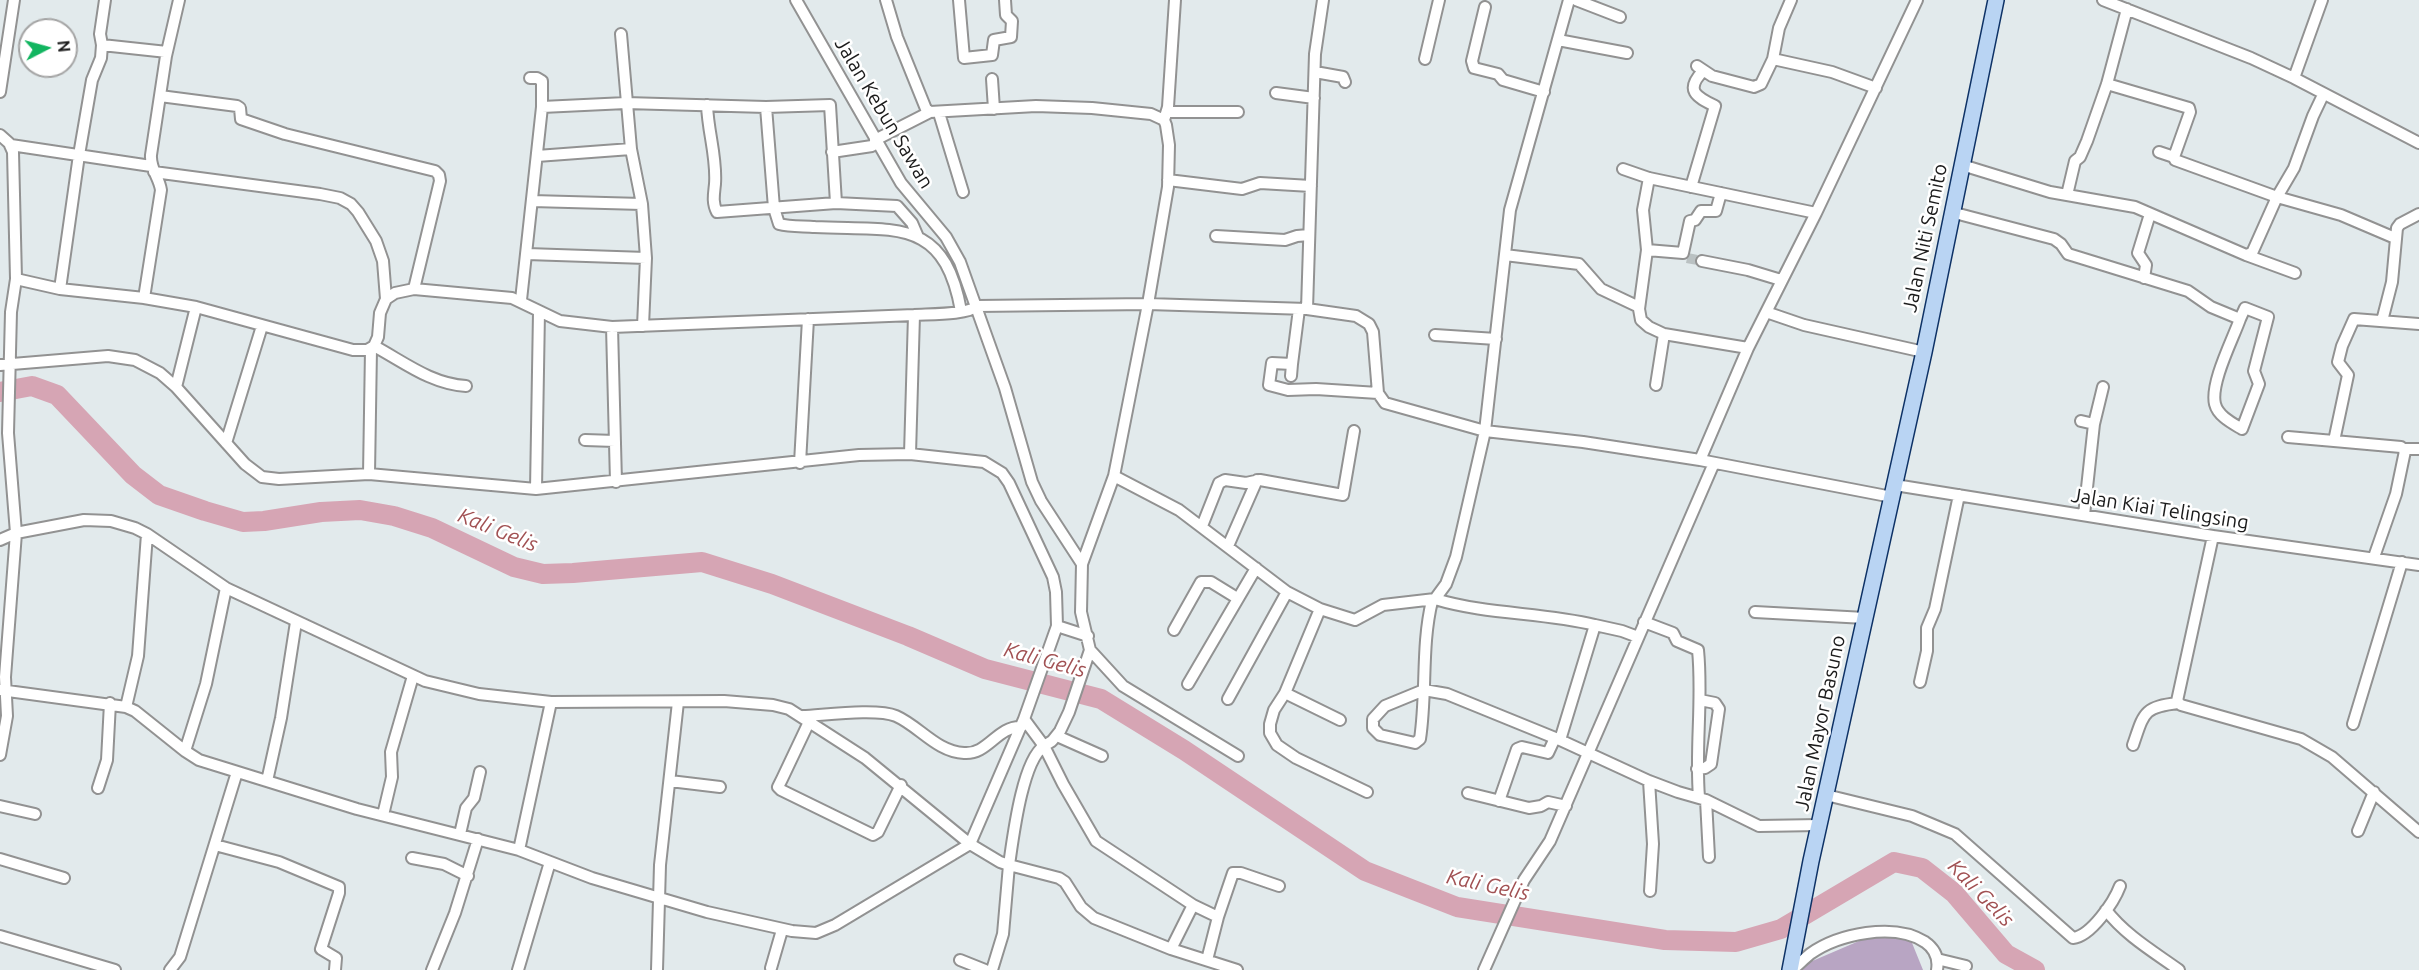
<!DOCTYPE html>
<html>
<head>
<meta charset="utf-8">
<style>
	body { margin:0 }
	#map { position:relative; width:2419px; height:970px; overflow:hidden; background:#e2eaec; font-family:Ubuntu,sans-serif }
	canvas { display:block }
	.north { position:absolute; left:18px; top:18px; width:60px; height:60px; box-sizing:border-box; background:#fff; border:2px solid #a4a4a4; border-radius:50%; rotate:84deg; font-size:16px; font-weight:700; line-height:24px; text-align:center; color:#1b1b1b }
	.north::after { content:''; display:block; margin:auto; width:21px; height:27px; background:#12b560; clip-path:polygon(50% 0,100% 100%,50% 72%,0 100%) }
</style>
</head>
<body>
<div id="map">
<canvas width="2419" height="970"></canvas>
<div class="north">N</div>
</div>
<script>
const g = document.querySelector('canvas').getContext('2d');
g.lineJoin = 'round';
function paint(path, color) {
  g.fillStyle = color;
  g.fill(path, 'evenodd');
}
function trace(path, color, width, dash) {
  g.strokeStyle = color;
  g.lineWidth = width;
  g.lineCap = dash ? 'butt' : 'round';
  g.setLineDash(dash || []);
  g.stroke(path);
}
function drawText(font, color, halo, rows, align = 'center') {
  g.font = font + ' Ubuntu,sans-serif';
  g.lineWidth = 5;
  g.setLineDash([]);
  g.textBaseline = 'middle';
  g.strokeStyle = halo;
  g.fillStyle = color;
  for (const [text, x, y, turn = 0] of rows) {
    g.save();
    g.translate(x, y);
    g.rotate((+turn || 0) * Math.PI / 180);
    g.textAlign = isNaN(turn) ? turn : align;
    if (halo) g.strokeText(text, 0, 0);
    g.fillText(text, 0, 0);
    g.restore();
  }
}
paint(new Path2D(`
	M1873 935 1910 938 1923 970H1802L1803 965Z`), '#b8a5c3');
trace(new Path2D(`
	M0 392 32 386 57 395 133 475 159 495 205 511 243 522 264 521 321 512 360 510 394 516 432 528 514 567 543 574 573 573 702 562 772 584 908 636 985 669 1101 699 1184 750 1365 871 1457 907 1665 940 1736 942 1781 929 1894 862 1922 868 1954 893 2006 954 2035 970`), '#d6a5b4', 20);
trace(new Path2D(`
	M1687 258 1702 261`), '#bac1c2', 10, [10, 5]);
const minor = new Path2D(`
	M796 0 901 183 946 237 960 262 1005 388 1032 482 1041 501 1082 564
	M886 0 897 37 926 109 930 112 1036 106 1092 108 1151 114 1164 120 1166 125 1169 145 1168 187 1148 304 1114 476 1082 564 1081 612 1090 650 1069 712 1060 731 1052 741 1044 746 1063 784 1096 841 1193 905 1171 949
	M959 0 964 58 992 55 994 40 1011 37 1012 21 1006 15 1005 0
	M1576 0 1620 17
	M1791 0 1779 28 1773 59 1832 72 1876 88
	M2103 0 2251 58 2294 78 2419 143
	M1485 7 1472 61 1474 68 1498 74 1503 80 1544 92
	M621 34 631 149 642 204 646 258 643 326
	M1558 40 1627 53
	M102 45 167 52
	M1425 59 1439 0
	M1697 66 1712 76 1754 87 1761 84 1773 59
	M1315 72 1343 77 1345 82
	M2294 78 2322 0
	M992 79 994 109
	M2107 84 2189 108 2190 112 2174 157 2175 160 2277 197 2341 215 2395 238
	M0 92 14 0
	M1276 93 1314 98
	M160 96 237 106 240 108 241 119 285 134 435 171 439 175 440 181 414 289
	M542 107 626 103 766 107 830 105 836 203 717 212C712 203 714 194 715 184 717 157 708 133 707 105
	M766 107 774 208 779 224C790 227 804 226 815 227 895 231 944 216 961 311
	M1168 112H1238
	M939 113 963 192
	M1164 120 1168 107 1175 0
	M0 135 9 143 13 152 16 279 11 312 8 433 16 533 0 540
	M875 140 930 112
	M11 145 151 166
	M832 152 872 146 876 143
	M2159 152 2174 157
	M537 156 631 149
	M1962 165 2050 192 2135 207 2246 255 2252 253 2277 197 2294 168 2313 116 2323 95
	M1623 169 1649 178 1816 213
	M154 172 320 194 340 198 351 204 358 212 376 241 383 261 386 299
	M1649 178 1643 210 1647 250 1639 309 1641 320 1649 327 1664 334 1748 348
	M1168 180 1242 189 1260 183 1311 186
	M1691 187 1715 106C1697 97 1684 91 1703 71
	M2067 195 2075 161 2080 157 2087 141 2107 84 2127 9
	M532 201 642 204
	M836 203 897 206 912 223 918 237
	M1951 212 2054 239 2061 244 2068 254 2188 291 2211 307 2240 319 2245 308 2268 317 2254 371 2259 384 2242 429C2232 423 2218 416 2215 404 2210 383 2233 339 2240 319
	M1216 236 1285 240 1297 236 1309 235
	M1647 250 1683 253 1690 221 1695 220 1701 211H1716L1721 193
	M527 254 646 258
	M1505 255 1579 264 1601 289 1639 307
	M2246 255 2295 273
	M1702 261 1748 270 1781 280
	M2144 278 2146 265 2138 253 2150 214
	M16 279 60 289 144 298 196 307 353 350H367L374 346 378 337 380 313 386 299 395 293 414 289 512 298 560 321 612 327 914 315C929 314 968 315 977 306L1148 304 1307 309 1356 316 1369 324 1373 332 1378 393 1385 403 1485 431 1583 442 1700 460 1892 497
	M60 289 79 155 92 80 101 58 102 45 100 34 105 0
	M144 298 161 190C159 177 150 169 151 155L166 56 179 0
	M521 300 542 107V81L537 78H530
	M1299 309 1292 364 1272 363 1269 385 1288 390 1316 389 1378 393
	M1307 309 1315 54 1323 0
	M1766 312 1804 325 1924 352
	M2382 321 2392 282 2397 228 2400 224 2419 214
	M612 327 616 482
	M1435 335 1496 339
	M374 346C404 362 431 384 466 386
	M0 365 108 356 135 360 160 373 176 387 245 464 262 477 279 479 369 474 536 489 859 455 910 454 984 462 1002 473 1009 483 1053 577 1056 592 1057 626 1024 719 1044 746C1022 761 1013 838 1009 865L1059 878 1065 882 1081 907 1094 918 1171 949 1237 970
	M1291 376 1292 364
	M1656 385 1664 334
	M176 387 196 307
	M2081 421 2094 424
	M2288 437 2334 441
	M585 440 615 441
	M226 443 262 326
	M2403 449H2419
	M910 454 914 315
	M1700 460 1748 348 1816 213 1917 0
	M800 463 808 319
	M369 474 371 349
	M1114 476 1179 510 1287 592 1320 609 1355 620 1383 605 1435 599 1446 584 1456 557 1485 431 1510 210 1569 0
	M1895 485 2213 536 2419 565
	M536 489 539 312
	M2084 515 2094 424 2103 387
	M1202 526 1219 483 1225 480 1246 483 1260 480 1343 495 1354 431
	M2213 536 2177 701 2181 705 2301 739 2332 757 2419 832
	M1228 546 1257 480
	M2374 557 2396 494 2405 451 2401 447 2334 441 2348 375 2338 362 2342 346 2354 319 2419 324
	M1435 599C1488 615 1542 612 1595 625
	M1432 601C1421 646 1427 693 1420 739L1415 743 1380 735 1373 728V719L1385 706 1424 690 1447 694 1560 740 1649 781 1678 792 1706 800 1759 826 1819 825
	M1320 609 1285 693 1274 710 1270 724V733L1277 745 1296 758 1367 792
	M1755 612 1865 618
	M1644 622 1673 633 1677 641 1698 650C1703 699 1695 748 1699 797
	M1057 626 1088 636
	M1174 630 1201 582H1211L1237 598
	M1090 650 1123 686 1238 756
	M1920 682 1927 651V628L1935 609 1959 495
	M1188 684 1256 568
	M0 690 126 707 135 711 185 751 199 760 357 809 519 850 592 878 707 912 792 931 816 933 835 925 970 844 1024 719
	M1285 693 1340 720
	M1228 699 1287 592
	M126 707 138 656 147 534
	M803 716C825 715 877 708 896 716 919 726 937 752 964 753 988 755 997 726 1021 727
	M809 722 782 779 778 787 781 790 873 835 878 832 901 785
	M2353 724 2402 562
	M1057 736 1102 756
	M1560 740 1595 625 1622 631 1638 637
	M2133 745C2144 713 2143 707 2178 703
	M185 751 206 684 226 588
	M0 755 7 716 5 677 16 533 84 520 111 521 135 528 147 534 226 588 425 681 479 694 551 702 724 701 773 705 789 709 865 758 970 844 1000 862 1009 865 1003 934 992 970
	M1697 769 1705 768 1711 764 1719 709 1715 703 1700 700
	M267 781 281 718 296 622
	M670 781 720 787
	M1649 781 1653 844 1650 891
	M98 788 107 760 110 703
	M1468 793 1529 808 1541 806 1548 802 1566 806
	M1826 795 1912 816 1955 834 2073 938C2091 936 2114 902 2120 886
	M1706 800 1709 857
	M1499 801 1517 749 1522 747 1548 753 1555 738
	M0 806 35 814
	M383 815 392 777 391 752 413 676
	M2358 831 2374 792
	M460 834 466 808 474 798 480 772
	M215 845 279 862 339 887V893L321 949 336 958 335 970
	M519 850 551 702
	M412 858 444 864 468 876
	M0 859 64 878
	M1193 905 1218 917
	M2106 910C2125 935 2154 952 2179 970
	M0 936 115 970
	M1937 959 1966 966
	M960 960 985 970
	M1207 960 1218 917 1233 873H1241L1279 886
	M771 968 782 930
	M170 970 180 957 237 772
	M432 970 455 913 478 839
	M518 970 550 862
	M657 970 660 865 678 702
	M1484 970 1524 880 1550 841 1714 463
	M1792 970C1798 965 1804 959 1810 954 1838 934 1894 922 1925 942 1935 949 1939 958 1937 970`);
const secondary = new Path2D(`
	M1790 970 1811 861 1924 352 1996 0`);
trace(minor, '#929292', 14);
trace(secondary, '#0e3266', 18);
trace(minor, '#fff', 10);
trace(secondary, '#b9d4f3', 15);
drawText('20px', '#1b1b1b', '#fff', [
	["Jalan Kebun Sawan",884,113,59],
	["Jalan Niti Semito",1925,238,-78],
	["Jalan Kiai Telingsing",2160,509,9],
	["Jalan Mayor Basuno",1820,723,-78]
]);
drawText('italic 21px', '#a15153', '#fff', [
	["Kali Gelis",498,530,22],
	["Kali Gelis",1045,660,15],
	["Kali Gelis",1488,885,12],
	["Kali Gelis",1981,893,46]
]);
</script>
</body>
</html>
